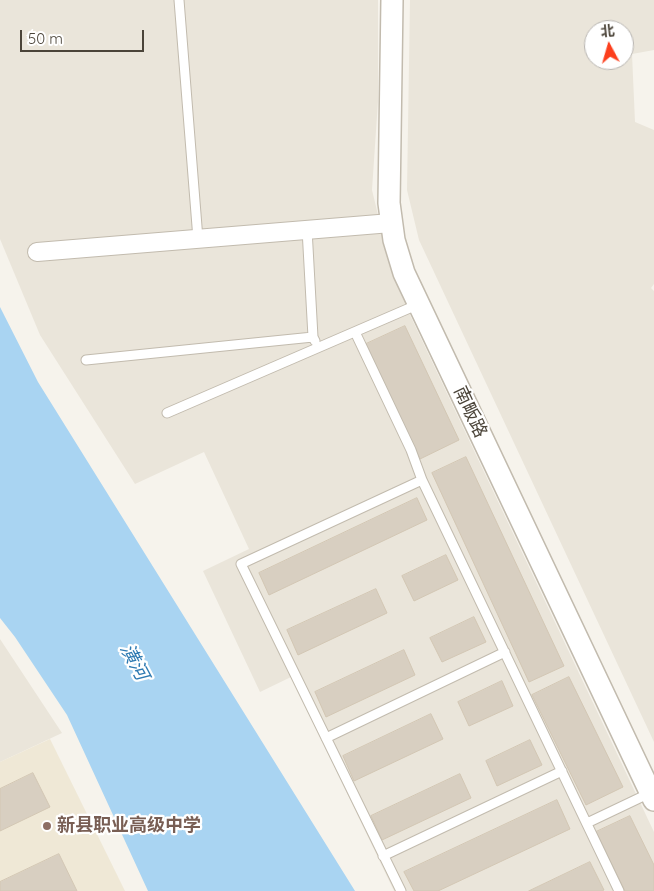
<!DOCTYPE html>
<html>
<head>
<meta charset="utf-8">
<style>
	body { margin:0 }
	#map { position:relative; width:654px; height:891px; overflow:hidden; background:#f6f3ec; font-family:Quicksand,"Noto Sans SC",sans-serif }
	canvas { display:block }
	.north { position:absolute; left:584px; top:20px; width:50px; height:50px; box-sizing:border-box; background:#fff; border:1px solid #b7b4b0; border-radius:50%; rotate:354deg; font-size:14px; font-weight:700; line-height:20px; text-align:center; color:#4b4439 }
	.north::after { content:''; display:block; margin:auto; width:18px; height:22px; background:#fc3f1d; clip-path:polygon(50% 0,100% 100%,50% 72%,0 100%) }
	.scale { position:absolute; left:20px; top:30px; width:124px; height:22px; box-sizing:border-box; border:2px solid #4b4439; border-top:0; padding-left:6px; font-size:15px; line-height:18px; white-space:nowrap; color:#4b4439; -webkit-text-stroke:4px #fff; paint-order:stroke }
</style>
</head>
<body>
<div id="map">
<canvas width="654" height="891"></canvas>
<div class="north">北</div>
<div class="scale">50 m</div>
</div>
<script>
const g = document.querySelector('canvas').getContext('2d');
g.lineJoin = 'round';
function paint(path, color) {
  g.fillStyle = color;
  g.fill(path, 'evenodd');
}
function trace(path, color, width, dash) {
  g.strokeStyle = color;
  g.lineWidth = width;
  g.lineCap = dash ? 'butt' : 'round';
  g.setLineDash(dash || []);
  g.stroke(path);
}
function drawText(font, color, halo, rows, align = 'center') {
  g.font = font + ' Quicksand,"Noto Sans SC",sans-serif';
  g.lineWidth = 4.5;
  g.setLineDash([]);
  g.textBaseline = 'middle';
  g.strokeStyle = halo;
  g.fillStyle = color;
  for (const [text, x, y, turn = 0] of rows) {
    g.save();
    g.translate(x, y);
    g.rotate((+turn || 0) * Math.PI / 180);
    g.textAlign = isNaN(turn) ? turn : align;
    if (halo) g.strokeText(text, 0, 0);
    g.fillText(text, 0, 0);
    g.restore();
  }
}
paint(new Path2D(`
	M0 0H378V101L372 190 387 252 410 315 654 832V891H394L291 677 260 692 203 571 249 549 204 452 135 484 40 335 0 239Z
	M410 0H654V50L632 54 635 122 654 130V284L651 288 654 291V742L419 240 407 190ZM594 30H624V60H594Z
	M0 639 62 733 0 762Z`), '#eae5da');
paint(new Path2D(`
	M50 739 125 891H0V762Z`), '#efe8d6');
paint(new Path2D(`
	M0 307 38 382 355 891H148L67 715 15 637 0 618Z`), '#a9d4f2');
const building = new Path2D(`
	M405 326 459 440 420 459 366 344Z
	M466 457 564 666 529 682 432 473Z
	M417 498 427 520 269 595 259 573Z
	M446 555 458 580 414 601 402 576Z
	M376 589 387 613 298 655 287 630Z
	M474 617 486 642 442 662 430 638Z
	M404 650 415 675 326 717 315 692Z
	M569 677 623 787 586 805 532 695Z
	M502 681 513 706 469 726 458 702Z
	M431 714 443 739 354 781 343 756Z
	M530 740 542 765 497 786 486 761Z
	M33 773 50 807 0 831V789Z
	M460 774 471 798 382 840 371 816Z
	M557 800 570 829 438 891H414L404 872Z
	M630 816 654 865V891H625L596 832Z
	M59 854 77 891H0V882Z
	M590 862 604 890 602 891H529Z`);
paint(building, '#d8cfc1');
trace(building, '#d3c7b4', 1);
const service = new Path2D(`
	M179 0 198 239
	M307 229 313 337 315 341
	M355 332 411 450 422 480 619 891
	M86 360 313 337
	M167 413 419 304
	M326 738 505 652
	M587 823 650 793
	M383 856 562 771
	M401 891 241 564 422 480`);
const minor = new Path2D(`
	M37 252 391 223`);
const tertiary = new Path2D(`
	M392 0 389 203 394 240 404 273 654 800`);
trace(service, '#c2bbae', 11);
trace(minor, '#c2bbae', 20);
trace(tertiary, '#c2bbae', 24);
trace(service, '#fff', 9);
trace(minor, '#fff', 18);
trace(tertiary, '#fff', 21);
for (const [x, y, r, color] of [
	[47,826,5,"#8d6e63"]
]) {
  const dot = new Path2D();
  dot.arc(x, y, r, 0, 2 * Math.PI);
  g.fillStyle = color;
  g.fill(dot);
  trace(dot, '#fff', 2);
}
drawText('18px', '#4b4439', '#fff', [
	["南畈路",470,412,65]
]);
drawText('bold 18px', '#785e54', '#fff', [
	["新县职业高级中学",57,826]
], 'left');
drawText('italic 19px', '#2e7ab2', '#fff', [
	["潢河",134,662,62]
]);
</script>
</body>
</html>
